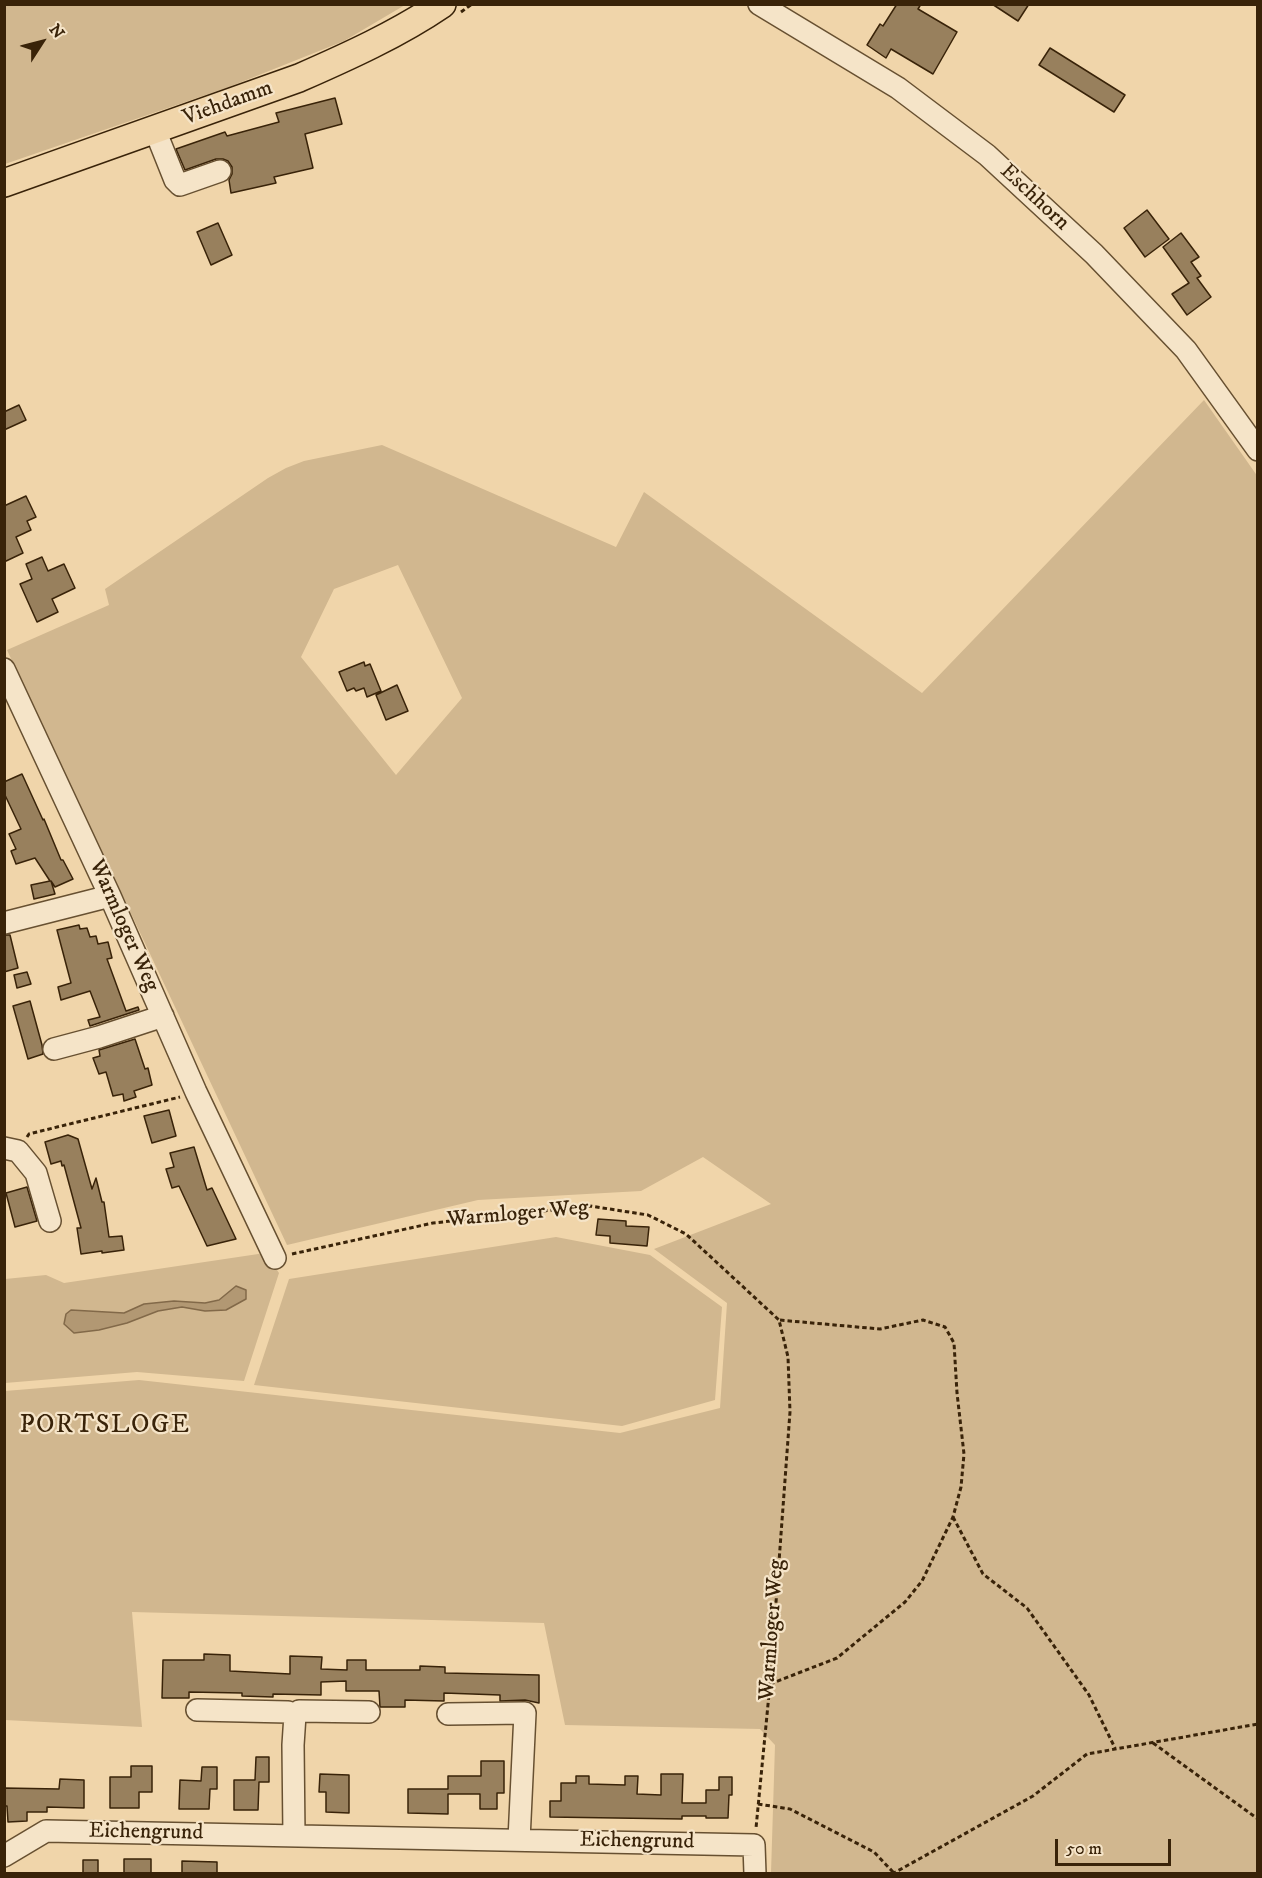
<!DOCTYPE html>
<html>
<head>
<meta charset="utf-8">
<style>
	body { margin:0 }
	#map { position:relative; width:1262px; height:1878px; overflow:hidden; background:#f0d5aa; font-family:"IM FELL DW Pica",serif }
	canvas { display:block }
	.frame { position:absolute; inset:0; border:6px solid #392309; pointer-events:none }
	.north { position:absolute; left:12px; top:12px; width:60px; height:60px; -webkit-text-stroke:4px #f5e4c8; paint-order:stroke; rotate:54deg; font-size:16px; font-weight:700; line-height:24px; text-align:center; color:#392309 }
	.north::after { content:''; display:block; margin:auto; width:21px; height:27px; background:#392309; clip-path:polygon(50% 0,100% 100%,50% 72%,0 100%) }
	.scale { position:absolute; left:1055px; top:1839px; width:116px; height:27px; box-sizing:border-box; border:3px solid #392309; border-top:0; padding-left:8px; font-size:18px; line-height:21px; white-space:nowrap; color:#392309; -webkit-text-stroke:4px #f5e4c8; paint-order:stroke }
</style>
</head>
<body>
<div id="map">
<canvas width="1262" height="1878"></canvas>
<div class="frame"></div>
<div class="north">N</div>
<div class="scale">50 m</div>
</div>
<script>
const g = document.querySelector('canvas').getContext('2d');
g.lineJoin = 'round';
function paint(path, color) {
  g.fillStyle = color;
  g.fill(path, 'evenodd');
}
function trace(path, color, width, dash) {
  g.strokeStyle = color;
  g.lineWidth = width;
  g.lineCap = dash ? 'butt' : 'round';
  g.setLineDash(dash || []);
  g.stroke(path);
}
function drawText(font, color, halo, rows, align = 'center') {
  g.font = font + ' "IM FELL DW Pica",serif';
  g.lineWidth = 4.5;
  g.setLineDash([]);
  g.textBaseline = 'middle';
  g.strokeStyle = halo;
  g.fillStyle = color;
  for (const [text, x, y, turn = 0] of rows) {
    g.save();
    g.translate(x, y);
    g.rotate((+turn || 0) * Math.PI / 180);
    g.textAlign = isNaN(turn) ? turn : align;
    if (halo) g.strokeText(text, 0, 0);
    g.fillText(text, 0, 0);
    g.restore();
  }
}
paint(new Path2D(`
	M4 5 5 4 405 5 344 41 229 87 5 164Z
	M1204 400 1258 477 1257 1873H771L775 1745 760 1729 565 1725 544 1623 132 1612 142 1727 5 1720V1391L139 1380 620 1433 720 1408 727 1303 654 1249 771 1204 703 1157 641 1191 478 1200 287 1245 7 650 109 605 105 589 268 478 286 468 304 461 382 445 616 547 644 492 922 693ZM398 565 462 698 396 775 301 657 334 589Z
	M556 1237 650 1255 722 1307 715 1400 622 1426 254 1385 289 1279Z
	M265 1253 279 1273 244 1381 137 1372 5 1383V1279L46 1275 64 1283Z`), '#d1b78f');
const water = new Path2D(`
	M236 1286 246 1290V1299L226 1310 205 1311 182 1307 158 1311 127 1323 99 1330 74 1333 64 1324 66 1314 71 1310 124 1313 144 1304 174 1301 205 1303 219 1300Z`);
paint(water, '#b29873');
trace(water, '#826949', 1.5);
const building = new Path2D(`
	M897 4H921L918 9 957 32 933 74 891 49 886 58 867 45 880 24 883 26Z
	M992 4H1029L1018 21Z
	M1050 48 1125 95 1114 112 1039 65Z
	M335 98 342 124 305 134 313 168 274 177 276 183 231 193 229 180 232 174V167L228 161 223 159H216L185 170 176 149 225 132 227 136 279 122 276 113Z
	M1147 210 1169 239 1145 257 1124 228Z
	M218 223 232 255 211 265 197 232Z
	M1181 233 1199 257 1191 262 1201 276 1197 278 1211 297 1187 315 1172 294 1189 283 1163 247Z
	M19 405 26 420 4 430V412Z
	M26 496 36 517 27 521 31 530 16 537 23 553 4 562V506Z
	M42 557 48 571 64 564 75 588 52 599 58 612 37 622 20 584 32 579 26 564Z
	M364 662 365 666 370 664 381 691 367 697 364 688 356 691 354 688 347 691 339 672Z
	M397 685 408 711 386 720 376 695Z
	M22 774 43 820 44 819 61 860H63L73 879 55 887 51 881 55 894 34 899 31 885 50 881 35 858 16 864 11 851 16 849 9 834 21 829 4 793V782Z
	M79 925 80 929 87 928 90 937 96 936 98 944 108 942 112 958 107 959 126 1011 138 1007 139 1010 90 1026 88 1020 100 1017 90 991 61 1000 58 987 71 983 57 930Z
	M4 935H10L18 968 4 972Z
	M27 972 31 984 17 988 14 975Z
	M30 1001 42 1045 43 1054 28 1059 13 1006Z
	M135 1039 145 1069 148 1068 152 1085 134 1091 136 1097 124 1101 123 1094 113 1096 106 1072 99 1074 93 1058 100 1056 99 1050Z
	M169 1110 176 1136 152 1143 144 1116Z
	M68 1135 78 1139 92 1189 96 1178 102 1202H104L109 1237 122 1236 124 1250 102 1253V1251L81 1254 77 1228H81L64 1165 62 1166 61 1161 51 1164 45 1142Z
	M194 1147 207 1190 212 1188 236 1239 207 1246 179 1186 172 1188 166 1169 174 1167 170 1153Z
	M27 1187 37 1221 15 1227 6 1193Z
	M598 1219 626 1221V1226L649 1227 647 1246 610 1243V1236L596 1235Z
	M204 1654 230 1655V1671L290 1674V1656L322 1657 321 1669 347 1670V1660H366V1670H420V1666L445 1667V1673L539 1675V1703L525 1700 500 1701V1695L444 1693V1701L405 1700V1707H380L379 1691H346V1681L321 1682V1695L273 1694V1697L242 1696V1693L189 1692V1698H162L163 1660H204Z
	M256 1757H269V1782H259L258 1810H234V1780H255Z
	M481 1761H504V1793H497V1809H480V1794H448V1814L408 1813V1789H448V1776H481Z
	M131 1766H152V1792H139V1808H110V1777H131Z
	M202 1767H217V1789H210L209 1809H179L180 1780 201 1781Z
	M320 1774 349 1775V1813L326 1812V1792H319Z
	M661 1774H683L682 1803H706V1790H719V1777H732V1795H729L728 1818H706V1816H682V1819L550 1817V1801H561V1783H576V1776H589V1784L625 1785V1776H638L637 1794 661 1795Z
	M60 1779 84 1780V1808L47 1807V1812H27V1821L8 1822 7 1806H4V1788L59 1789Z
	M124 1859H151V1874H124Z
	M83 1860H98V1874H83Z
	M182 1861 217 1862V1874H182Z`);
paint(building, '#98805d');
trace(building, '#392309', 1.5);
const minor = new Path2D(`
	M759 4 898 88 987 155 1094 254 1186 350 1258 450
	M155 130 175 180 180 185 220 171
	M4 669 110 896 196 1092 275 1258
	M4 923 110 896
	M54 1049 99 1037 163 1016
	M4 1148 18 1151 36 1173 50 1221
	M197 1710 288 1712 295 1715 293 1745 294 1836
	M448 1714 525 1713 519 1840
	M295 1715 299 1711 369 1712
	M4 1856 46 1831 754 1845 755 1874`);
const major = new Path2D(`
	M4 183 299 78C347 57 398 34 442 4`);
trace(minor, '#675031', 24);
trace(major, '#392309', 30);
trace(new Path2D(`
	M461 12 472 4
	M27 1137 29 1134 45 1130 180 1097
	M292 1254 433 1223 590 1206 648 1215 686 1234 779 1320 788 1357 790 1412 770 1684 756 1828
	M953 1517 983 1574 1027 1608 1089 1695 1115 1748
	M770 1684 837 1658 905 1602 922 1581 953 1517 961 1487 964 1454 957 1393 954 1343 945 1327 923 1320 880 1329 779 1320
	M1153 1743 1258 1819
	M758 1804 790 1809 874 1852 893 1872
	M892 1874 1033 1796 1087 1754 1258 1724`), '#392309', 3, [4.5, 3]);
trace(minor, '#f5e4c8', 21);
trace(major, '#f0d5aa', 27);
drawText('22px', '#392309', '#f5e4c8', [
	["Viehdamm",228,104,-20],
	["Eschhorn",1034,198,43],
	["Warmloger Weg",123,926,66],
	["Warmloger Weg",518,1215,-5],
	["Warmloger Weg",773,1630,-86],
	["Eichengrund",146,1833,1],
	["Eichengrund",637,1842,1]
]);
g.letterSpacing = '1.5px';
drawText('26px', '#392309', '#f5e4c8', [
	["PORTSLOGE",105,1427]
]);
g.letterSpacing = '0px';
</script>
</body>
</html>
